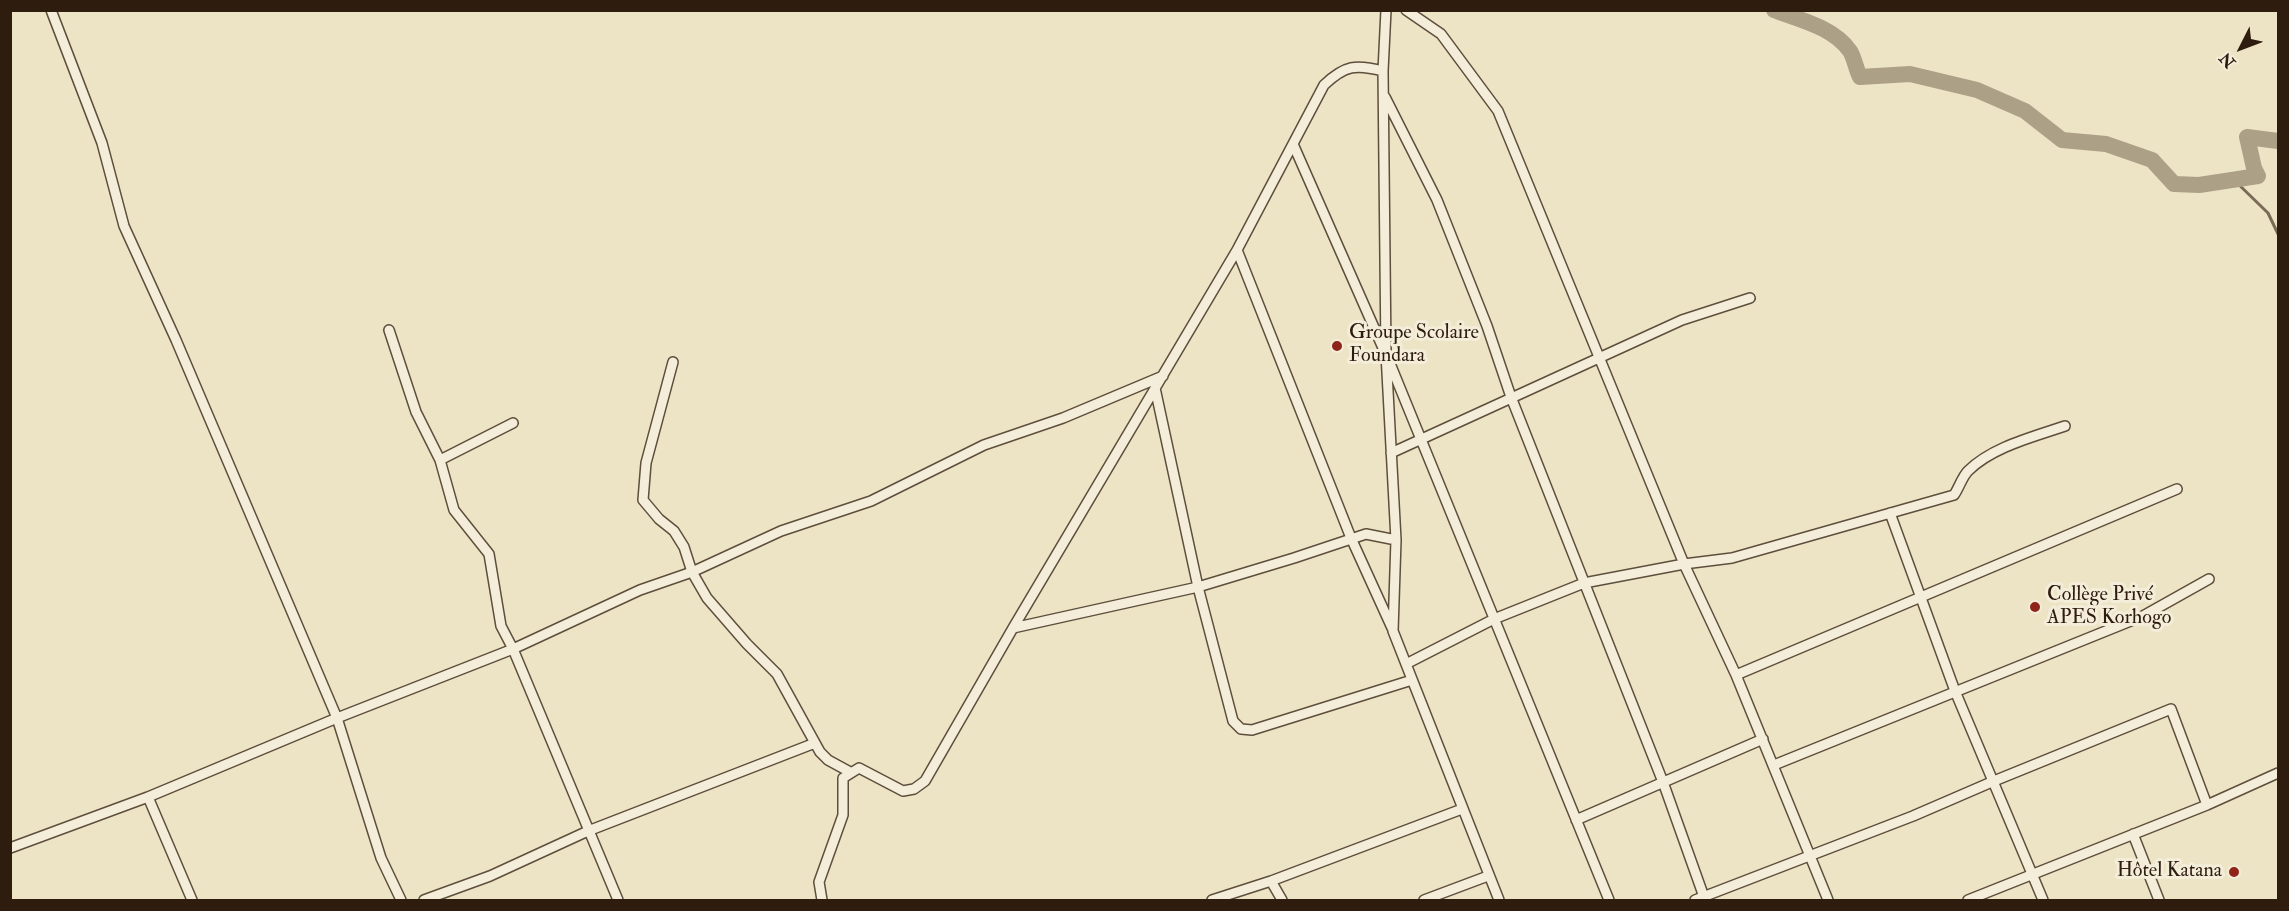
<!DOCTYPE html>
<html>
<head>
<meta charset="utf-8">
<style>
	body { margin:0 }
	#map { position:relative; width:2289px; height:911px; overflow:hidden; background:#ede4c5; font-family:"IM FELL Double Pica",serif }
	canvas { display:block }
	.frame { position:absolute; inset:0; border:12px solid #2e1c0e; pointer-events:none }
	.north { position:absolute; left:2211px; top:18px; width:60px; height:60px; -webkit-text-stroke:4px #f3edd9; paint-order:stroke; rotate:228deg; font-size:16px; font-weight:700; line-height:24px; text-align:center; color:#2e1c0e }
	.north::after { content:''; display:block; margin:auto; width:21px; height:27px; background:#2e1c0e; clip-path:polygon(50% 0,100% 100%,50% 72%,0 100%) }
</style>
</head>
<body>
<div id="map">
<canvas width="2289" height="911"></canvas>
<div class="frame"></div>
<div class="north">N</div>
</div>
<script>
const g = document.querySelector('canvas').getContext('2d');
g.lineJoin = 'round';
function trace(path, color, width, dash) {
  g.strokeStyle = color;
  g.lineWidth = width;
  g.lineCap = dash ? 'butt' : 'round';
  g.setLineDash(dash || []);
  g.stroke(path);
}
function drawText(font, color, halo, rows, align = 'center') {
  g.font = font + ' "IM FELL Double Pica",serif';
  g.lineWidth = 6;
  g.setLineDash([]);
  g.textBaseline = 'middle';
  g.strokeStyle = halo;
  g.fillStyle = color;
  for (const [text, x, y, turn = 0] of rows) {
    g.save();
    g.translate(x, y);
    g.rotate((+turn || 0) * Math.PI / 180);
    g.textAlign = isNaN(turn) ? turn : align;
    if (halo) g.strokeText(text, 0, 0);
    g.fillText(text, 0, 0);
    g.restore();
  }
}
trace(new Path2D(`
	M2234 180 2268 213 2278 234`), '#7a6b57', 3);
trace(new Path2D(`
	M1774 10C1800 20 1833 27 1850 51 1854 57 1856 69 1860 77L1910 74 1977 90 2025 111 2062 140 2106 144 2152 160 2174 184 2199 185 2258 176 2254 168 2247 137 2278 141`), '#aca087', 16);
const minor = new Path2D(`
	M51 10 102 143 124 226 176 340 337 718 381 858 401 900
	M1386 10 1383 71 1386 354 1396 540 1393 631 1499 900
	M1406 10 1441 34 1498 111 1684 564 1736 675 1828 900
	M1385 97 1437 200 1487 326 1511 397 1663 782 1704 897
	M1293 144 1383 348
	M1237 250 1351 538 1392 628
	M389 330 416 412 440 460 454 510 489 554 501 626 513 649 618 900
	M1389 361 1609 900
	M673 362 646 463 643 500 659 519 674 531 684 547 692 572 707 598 747 644 777 674 820 752 828 760 850 772
	M1155 388 1198 587 1233 721 1241 729 1252 730 1412 680
	M1391 453 1682 320 1750 298
	M440 460 513 423
	M1890 513 1955 691 2043 900
	M1013 628 1198 587 1294 558 1366 534 1396 540
	M1406 664 1494 619 1584 583 1684 564 1732 558 1954 495C1959 488 1962 477 1968 471 1992 447 2033 437 2065 426
	M1736 675 2177 489
	M1774 765 2143 616 2209 579
	M148 797 192 900
	M1576 820 1763 739
	M2133 834 2159 900
	M10 848 148 797 337 718 513 649 640 590 692 572 781 531 871 501 984 445 1063 418 1163 376
	M1271 881 1282 900
	M424 900 490 876 588 831 815 743
	M822 900 819 882 843 815V778L859 768 903 791 914 789 925 781 1013 628 1237 250 1324 85C1345 65 1356 64 1383 71
	M1212 900 1271 881 1462 809
	M1424 900 1488 876
	M1695 900 1913 816 1994 781 2171 709 2207 805
	M1968 900 2207 805 2278 773`);
trace(minor, '#5e4e3c', 12);
trace(minor, '#f3edd9', 9);
for (const [x, y, r, color] of [
	[1337,346,6,"#8f2418"],
	[2035,607,6,"#8f2418"],
	[2234,872,6,"#8f2418"]
]) {
  const dot = new Path2D();
  dot.arc(x, y, r, 0, 2 * Math.PI);
  g.fillStyle = color;
  g.fill(dot);
  trace(dot, '#f3edd9', 2);
}
drawText('20px', '#2e1c0e', '#f3edd9', [
	["Groupe Scolaire",1349,334],
	["Foundara",1349,357],
	["Collège Privé",2047,596],
	["APES Korhogo",2047,619],
	["Hôtel Katana",2222,872,"right"]
], 'left');
</script>
</body>
</html>
